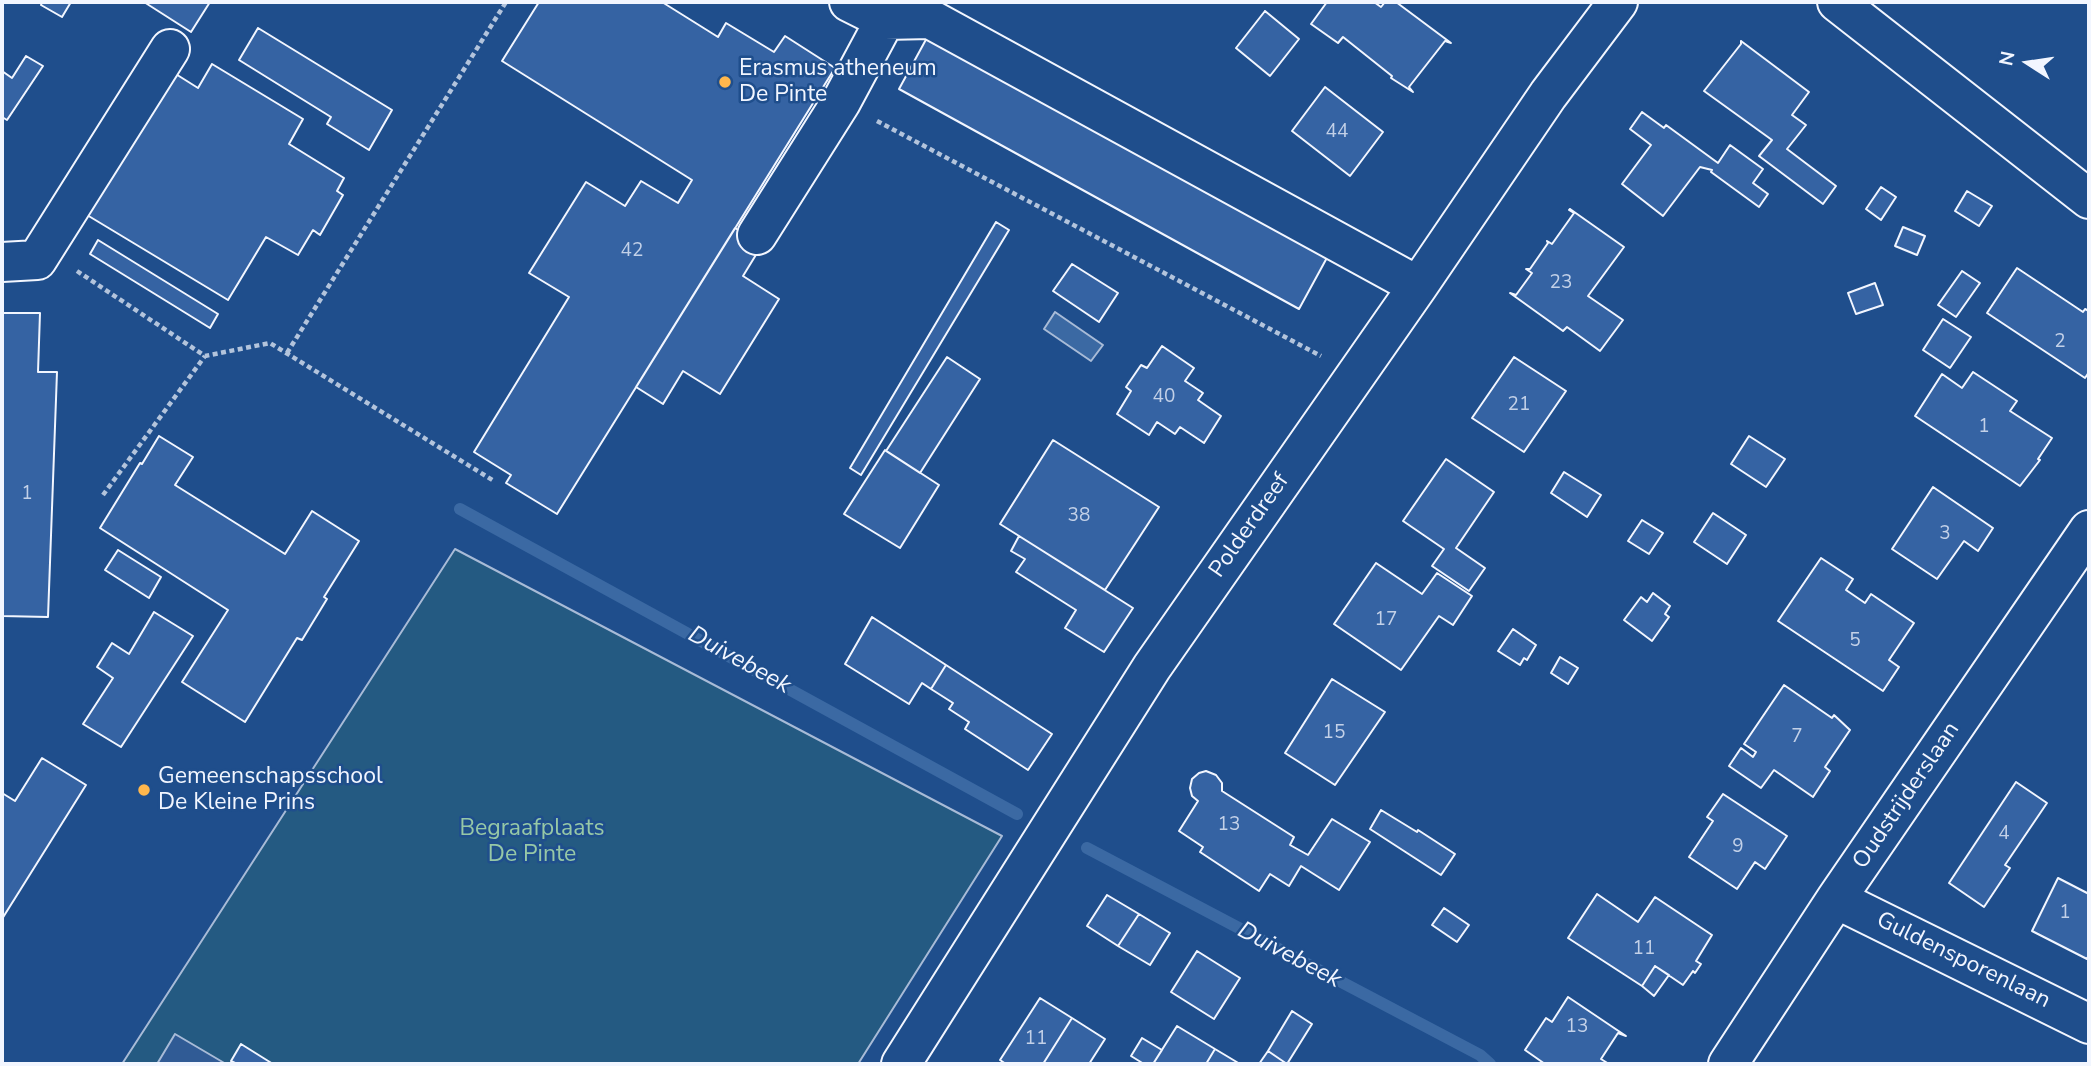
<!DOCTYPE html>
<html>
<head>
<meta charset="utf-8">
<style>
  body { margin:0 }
  #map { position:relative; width:2091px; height:1066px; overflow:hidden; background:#1f4e8c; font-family:"Nunito Sans",sans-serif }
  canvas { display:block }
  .frame { position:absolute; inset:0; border:4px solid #f2f6ff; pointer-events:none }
  .north { position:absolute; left:1993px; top:28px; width:70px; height:70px; -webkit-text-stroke:5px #1f4e8c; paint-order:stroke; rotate:282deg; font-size:19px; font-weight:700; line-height:28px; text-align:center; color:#f2f6ff }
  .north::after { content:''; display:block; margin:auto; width:24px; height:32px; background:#f2f6ff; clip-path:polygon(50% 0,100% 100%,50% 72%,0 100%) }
</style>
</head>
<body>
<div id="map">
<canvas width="2091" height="1066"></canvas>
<div class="frame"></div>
<div class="north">N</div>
</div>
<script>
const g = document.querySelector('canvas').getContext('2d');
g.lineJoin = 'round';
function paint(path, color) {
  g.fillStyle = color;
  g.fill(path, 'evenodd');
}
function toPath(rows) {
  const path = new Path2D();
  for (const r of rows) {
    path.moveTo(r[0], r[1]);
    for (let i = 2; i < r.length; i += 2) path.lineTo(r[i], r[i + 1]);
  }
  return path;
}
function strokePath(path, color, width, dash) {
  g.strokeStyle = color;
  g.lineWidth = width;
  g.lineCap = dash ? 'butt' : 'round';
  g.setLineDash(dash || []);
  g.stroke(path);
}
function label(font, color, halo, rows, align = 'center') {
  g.font = font + ' "Nunito Sans",sans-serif';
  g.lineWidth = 5;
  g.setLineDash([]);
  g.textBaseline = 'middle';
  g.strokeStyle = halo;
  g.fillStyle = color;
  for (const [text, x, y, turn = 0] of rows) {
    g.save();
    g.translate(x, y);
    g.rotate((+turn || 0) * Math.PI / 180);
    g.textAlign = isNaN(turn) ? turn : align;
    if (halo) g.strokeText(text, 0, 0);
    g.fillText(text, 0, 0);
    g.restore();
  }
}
const green = toPath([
  [455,549,1002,836,858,1064,122,1064,455,549]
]);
const parking = toPath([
  [175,1034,226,1064,157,1064,175,1034]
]);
const water = toPath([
  [1055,312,1103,345,1091,361,1044,329,1055,312]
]);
const stream = toPath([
  [460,509,1017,814],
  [1087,848,1480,1055,1490,1064]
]);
const building = toPath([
  [42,2,71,2,62,17,41,5,42,2],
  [144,2,210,2,191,32,144,2],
  [539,2,662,2,718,37,726,23,774,52,785,36,835,68,557,514,506,483,511,475,474,452,569,297,529,273,586,182,625,206,641,181,678,203,692,180,502,61,539,2],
  [1327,2,1374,2,1381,7,1385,2,1396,2,1451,43,1445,41,1409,87,1413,92,1391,78,1392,76,1343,37,1338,43,1311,24,1327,2],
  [1265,11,1299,39,1270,76,1236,48,1265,11],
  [258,28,392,110,369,150,327,124,331,117,239,60,258,28],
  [929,34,1329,254,1299,309,899,89,929,34],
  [1741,41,1809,92,1792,115,1806,125,1787,149,1836,186,1823,204,1759,156,1772,140,1704,91,1741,44,1741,41],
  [26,56,43,66,7,120,2,117,2,71,12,78,26,56],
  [212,64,303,119,289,144,344,178,337,191,343,195,320,235,313,230,298,255,266,237,228,300,87,215,171,71,198,88,212,64],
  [1325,87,1383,132,1350,176,1292,131,1325,87],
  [1642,112,1664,128,1666,125,1718,163,1730,145,1763,169,1753,183,1768,194,1759,207,1711,172,1712,170,1700,167,1663,216,1622,184,1651,145,1630,129,1642,112],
  [1881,187,1896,197,1881,220,1866,209,1881,187],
  [1967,191,1992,206,1979,226,1955,211,1967,191],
  [1570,209,1624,247,1588,296,1623,320,1600,351,1567,327,1563,331,1510,293,1516,295,1532,273,1526,269,1530,269,1548,243,1547,241,1552,244,1574,213,1569,210,1570,209],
  [996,222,1009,230,861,475,850,468,996,222],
  [1903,227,1925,236,1917,255,1895,246,1903,227],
  [735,228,762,245,743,276,779,299,720,394,683,371,663,404,636,387,735,228],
  [98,240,218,314,210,328,90,254,98,240],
  [1072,264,1118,293,1099,322,1053,291,1072,264],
  [2017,268,2083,312,2085,309,2089,311,2089,372,2085,378,1987,313,2017,268],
  [1962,271,1980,283,1956,317,1938,305,1962,271],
  [1875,283,1883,305,1856,314,1848,293,1875,283],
  [2,313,40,313,38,372,57,372,48,617,2,616,2,313],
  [1943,319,1971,337,1950,368,1923,350,1943,319],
  [1162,346,1194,368,1185,381,1203,393,1198,400,1221,416,1204,443,1180,427,1175,434,1157,422,1149,435,1117,414,1131,391,1126,387,1141,365,1147,368,1162,346],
  [947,357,980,379,920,473,886,451,947,357],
  [1514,357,1566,391,1524,452,1472,418,1514,357],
  [1973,372,2017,401,2010,411,2052,438,2038,459,2040,460,2020,486,1915,416,1942,374,1962,388,1973,372],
  [159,436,193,457,175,485,285,554,312,511,359,541,324,597,327,599,302,640,297,638,245,722,182,682,228,610,100,528,140,463,142,464,159,436],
  [1749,436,1785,459,1766,487,1731,464,1749,436],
  [1053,440,1159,507,1105,590,1000,524,1053,440],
  [885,450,939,485,900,548,844,514,885,450],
  [1446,459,1494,492,1456,548,1485,568,1469,591,1432,566,1444,549,1403,521,1446,459],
  [1564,472,1601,495,1587,517,1551,493,1564,472],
  [1933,487,1993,528,1978,551,1964,541,1937,579,1892,549,1933,487],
  [1713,513,1746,535,1727,564,1694,542,1713,513],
  [1642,520,1663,533,1649,554,1628,541,1642,520],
  [1019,536,1133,608,1104,652,1065,628,1076,610,1016,572,1025,559,1011,551,1019,536],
  [118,550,161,577,149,598,105,570,118,550],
  [1821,558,1853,579,1846,590,1865,603,1871,594,1914,623,1889,660,1899,667,1883,691,1778,621,1821,558],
  [1376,563,1422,594,1437,573,1472,596,1453,625,1439,616,1401,670,1334,624,1376,563],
  [1653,593,1670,606,1665,614,1669,617,1652,641,1624,620,1641,597,1647,602,1653,593],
  [154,612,193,636,121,747,83,724,113,678,97,667,112,643,129,654,154,612],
  [872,617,946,665,931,689,922,683,909,704,845,664,872,617],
  [1513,629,1536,645,1527,660,1524,658,1520,665,1498,651,1513,629],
  [1560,657,1578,668,1568,684,1551,673,1560,657],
  [946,665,1052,734,1028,770,965,729,969,722,949,709,953,703,931,689,946,665],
  [1332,679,1385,712,1335,785,1285,753,1332,679],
  [1784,685,1832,718,1834,715,1850,730,1825,767,1830,771,1813,797,1774,770,1761,788,1729,766,1741,748,1753,757,1756,752,1744,744,1784,685],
  [42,758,86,785,2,919,2,793,15,801,42,758],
  [1206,771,1216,775,1222,783,1222,791,1294,837,1290,845,1308,855,1332,819,1370,842,1339,890,1301,866,1289,886,1270,874,1259,891,1200,852,1203,847,1179,831,1198,801,1192,796,1190,788,1192,779,1199,773,1206,771],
  [2016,782,2047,803,2005,865,2010,868,1984,907,1949,883,2016,782],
  [1723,794,1787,836,1765,869,1755,862,1737,889,1689,857,1713,821,1707,817,1723,794],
  [1381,810,1417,832,1418,830,1455,854,1441,875,1370,829,1381,810],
  [2058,878,2089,894,2089,955,2087,959,2032,931,2058,878],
  [1597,894,1638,922,1655,897,1712,935,1696,961,1701,964,1695,973,1693,971,1683,985,1655,966,1642,986,1568,938,1597,894],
  [1107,895,1139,914,1118,946,1087,926,1107,895],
  [1444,908,1469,925,1457,942,1432,925,1444,908],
  [1139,914,1170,933,1150,965,1118,946,1139,914],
  [1197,951,1240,978,1214,1019,1171,992,1197,951],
  [1655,966,1669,975,1654,996,1642,986,1655,966],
  [1568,997,1626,1036,1618,1033,1601,1059,1609,1064,1545,1064,1525,1050,1546,1018,1552,1022,1568,997],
  [1040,998,1072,1018,1043,1064,1006,1064,1000,1060,1040,998],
  [1292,1011,1312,1024,1287,1064,1268,1051,1292,1011],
  [1072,1018,1105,1039,1089,1064,1043,1064,1072,1018],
  [1177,1026,1215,1049,1206,1064,1153,1064,1177,1026],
  [1142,1038,1162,1050,1153,1064,1144,1064,1131,1056,1142,1038],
  [241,1044,273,1064,237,1064,231,1061,241,1044],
  [1215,1049,1240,1064,1206,1064,1215,1049],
  [1268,1051,1287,1064,1259,1064,1268,1051]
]);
const path = toPath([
  [877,121,1321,356],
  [77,271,205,356,270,343,494,481],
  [287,353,506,2],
  [103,495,205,356]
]);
const minor = toPath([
  [849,2,885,20,930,19,1418,286],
  [1837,2,2089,199],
  [757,235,841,102,885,20],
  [2,262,37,260,170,49],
  [1836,899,2089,1024],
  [901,1064,1152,667,1418,286,1548,95,1618,2],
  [1728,1064,1836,899,2089,530]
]);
const markers = [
  [725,82,7,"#ffb74d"],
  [144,790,7,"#ffb74d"]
];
const numberNames = [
  ["44",1337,132],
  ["42",632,251],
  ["23",1561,283],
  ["2",2060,342],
  ["40",1164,397],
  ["21",1519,405],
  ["1",1984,427],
  ["1",27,494],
  ["38",1079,516],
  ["3",1945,534],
  ["17",1386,620],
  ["5",1855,641],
  ["15",1334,733],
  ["7",1797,737],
  ["13",1229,825],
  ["4",2004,834],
  ["9",1738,847],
  ["1",2065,913],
  ["11",1644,949],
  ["13",1577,1027],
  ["11",1036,1039]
];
const poiNames = [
  ["Erasmus atheneum",739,69],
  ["De Pinte",739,95],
  ["Gemeenschapsschool",158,777],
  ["De Kleine Prins",158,803]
];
const streetNames = [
  ["Polderdreef",1250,526,-55],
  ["Oudstrijderslaan",1907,796,-56],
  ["Guldensporenlaan",1963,961,26]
];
const parkNames = [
  ["Begraafplaats",532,829],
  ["De Pinte",532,855]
];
const waterNames = [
  ["Duivebeek",739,661,29],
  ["Duivebeek",1289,956,28]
];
paint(green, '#245a82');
strokePath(green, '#a8bbd7', 2);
paint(parking, '#305b95');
strokePath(parking, '#a8bbd7', 2);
paint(water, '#3b69a3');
strokePath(water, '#a8bbd7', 2);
strokePath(stream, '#3b69a3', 12);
paint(building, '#3563a3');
strokePath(building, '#f2f6ff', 2);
strokePath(minor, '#f2f6ff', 42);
strokePath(path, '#b3c4dc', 4.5, [5, 3.5]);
strokePath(minor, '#1f4e8c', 38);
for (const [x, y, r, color] of markers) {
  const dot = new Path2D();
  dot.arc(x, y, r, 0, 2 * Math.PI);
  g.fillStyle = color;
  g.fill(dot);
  strokePath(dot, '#1f4e8c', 2.5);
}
label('19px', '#c3d1e8', null, numberNames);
label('23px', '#f2f6ff', '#1f4e8c', poiNames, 'left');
label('23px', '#f2f6ff', '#1f4e8c', streetNames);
label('23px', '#97c8a6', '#1f4e8c', parkNames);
label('italic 24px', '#f2f6ff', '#1f4e8c', waterNames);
</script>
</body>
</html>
